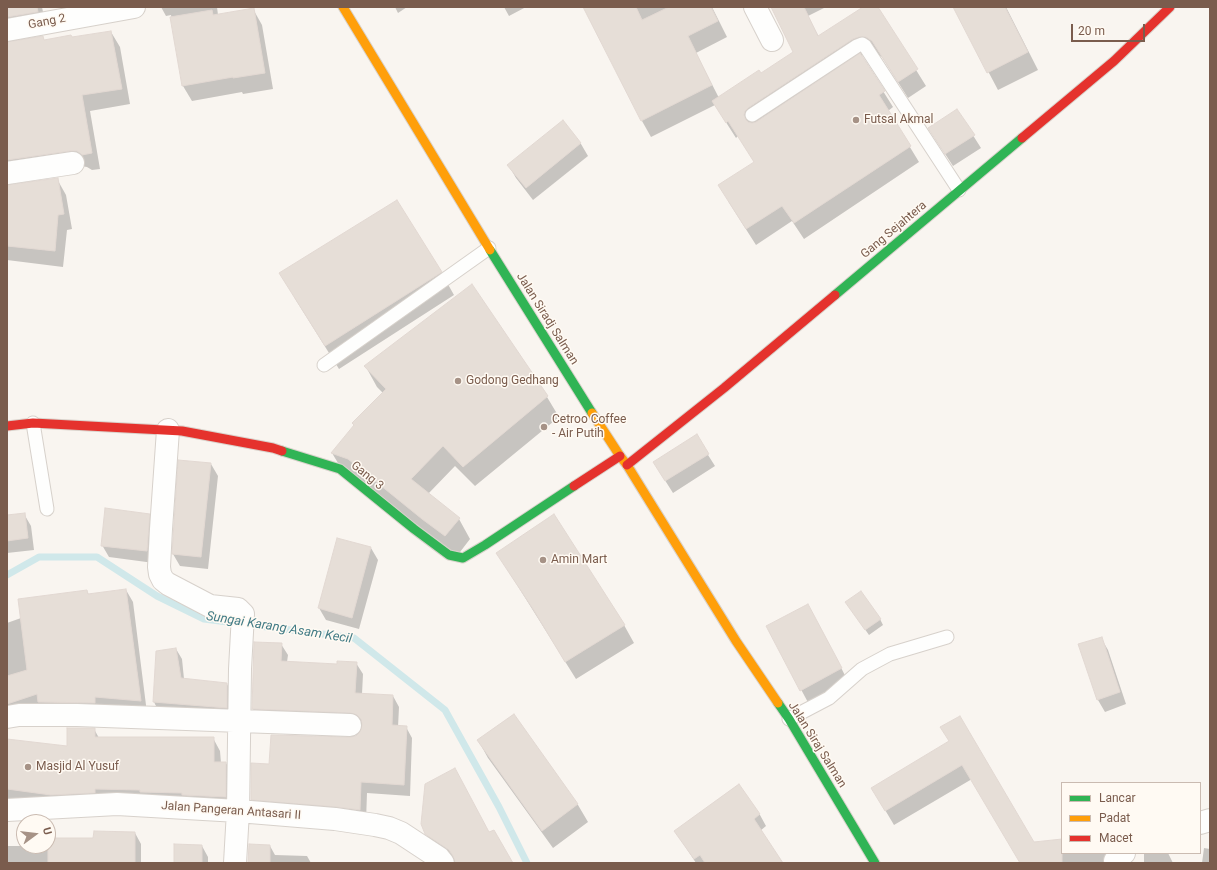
<!DOCTYPE html>
<html>
<head>
<meta charset="utf-8">
<style>
  body { margin:0 }
  #map { position:relative; width:1217px; height:870px; overflow:hidden; background:#f9f5f0; font-family:Roboto,sans-serif }
  canvas { display:block }
  .frame { position:absolute; inset:0; border:8px solid #7a5c4d; pointer-events:none }
  .legend { position:absolute; left:1061px; top:782px; width:140px; height:72px; box-sizing:border-box; background:#fffaf3; border:1px solid #cabbb1; margin:0; padding:5px 7px; list-style:none; font-size:12px; color:#7a5c4d }
  .legend li { display:flex; align-items:center; gap:8px; height:20px }
  .legend b { width:20px; border:1px solid #cabbb1 }
  .north { position:absolute; left:16px; top:814px; width:40px; height:40px; box-sizing:border-box; background:#fffaf3; border:1px solid #cabbb1; border-radius:50%; rotate:75deg; font-size:11px; font-weight:700; line-height:16px; text-align:center; color:#7a5c4d }
  .north::after { content:''; display:block; margin:auto; width:14px; height:18px; background:#a69286; clip-path:polygon(50% 0,100% 100%,50% 72%,0 100%) }
  .scale { position:absolute; left:1071px; top:24px; width:74px; height:18px; box-sizing:border-box; border:2px solid #7a5c4d; border-top:0; padding-left:5px; font-size:12px; line-height:14px; white-space:nowrap; color:#7a5c4d; -webkit-text-stroke:3px #fffaf3; paint-order:stroke }
</style>
</head>
<body>
<div id="map">
<canvas width="1217" height="870"></canvas>
<div class="frame"></div>
<ul class="legend">
<li><b style="height:5px;background:#30b455"></b>Lancar</li>
<li><b style="height:5px;background:#ff9f0a"></b>Padat</li>
<li><b style="height:5px;background:#e5322d"></b>Macet</li>
</ul>
<div class="north">U</div>
<div class="scale">20 m</div>
</div>
<script>
const g = document.querySelector('canvas').getContext('2d');
g.lineJoin = 'round';
function paint(path, color) {
  g.fillStyle = color;
  g.fill(path, 'evenodd');
}
function toPath(rows) {
  const path = new Path2D();
  for (const r of rows) {
    path.moveTo(r[0], r[1]);
    for (let i = 2; i < r.length; i += 2) path.lineTo(r[i], r[i + 1]);
  }
  return path;
}
function strokePath(path, color, width, dash) {
  g.strokeStyle = color;
  g.lineWidth = width;
  g.lineCap = dash ? 'butt' : 'round';
  g.setLineDash(dash || []);
  g.stroke(path);
}
function label(font, color, halo, rows, align = 'center') {
  g.font = font + ' Roboto,sans-serif';
  g.lineWidth = 3;
  g.setLineDash([]);
  g.textBaseline = 'middle';
  g.strokeStyle = halo;
  g.fillStyle = color;
  for (const [text, x, y, turn = 0] of rows) {
    g.save();
    g.translate(x, y);
    g.rotate((+turn || 0) * Math.PI / 180);
    g.textAlign = isNaN(turn) ? turn : align;
    if (halo) g.strokeText(text, 0, 0);
    g.fillText(text, 0, 0);
    g.restore();
  }
}
const shadow = toPath([
  [7,7,42,7,46,27,7,37],
  [161,7,217,7,218,15,253,9,262,25,273,89,243,94,242,92,192,101,183,86,171,15,166,16],
  [395,7,407,7,398,13],
  [504,7,526,7,509,16],
  [584,7,712,7,727,37,696,53,719,98,761,74,795,53,772,7,826,7,808,16,819,37,865,7,877,7,926,86,908,98,882,57,876,53,869,52,861,56,893,107,888,111,919,162,804,239,792,221,756,245,728,201,755,163,738,136,736,138,715,105,651,137,642,121],
  [954,7,1006,7,1038,70,998,90],
  [111,32,120,47,130,104,90,111,100,169,92,170,87,167,81,166,7,180,7,43,72,38],
  [957,110,981,148,953,166,936,140],
  [563,122,581,144,588,156,533,200,516,178,509,166],
  [57,179,66,195,72,229,67,230,63,267,7,260,7,186],
  [441,272,454,295,339,369,294,297],
  [366,367,547,397,559,417,475,486,455,466,428,494,459,519,470,539,457,556,344,473,332,453,383,393,377,387],
  [696,436,715,466,673,493,661,474],
  [211,464,218,476,208,569,180,566,173,554],
  [24,514,31,526,34,550,7,553,7,516],
  [149,514,156,527,154,563,109,557,102,545],
  [371,548,378,560,359,629,326,620,319,608],
  [497,553,624,625,634,643,576,679],
  [126,590,133,602,147,713,7,718,7,623,21,618,87,591,89,595],
  [850,608,880,619,883,625,869,635],
  [818,623,851,687,811,708,767,626],
  [1101,638,1108,650,1126,704,1105,712,1098,700],
  [281,644,288,655,287,662,338,665,356,663,363,674,362,694,393,696,399,707,398,727,406,727,412,738,410,796,367,793,366,821,258,810,252,799,270,765,357,737,361,732,363,725,358,723,259,720,253,709],
  [176,649,182,659,184,679,227,684,232,694,232,718,159,712,154,702],
  [513,715,578,805,588,822,553,848,488,758,478,740],
  [94,729,99,738,213,738,220,751,221,763,226,763,233,776,232,808,7,800,7,740,68,747],
  [950,742,1033,843,1062,840,1062,853,1131,853,1117,863,1021,863,972,779,894,825,872,788],
  [738,785,760,815,766,826,760,831,783,863,696,863,675,831],
  [135,833,141,844,141,863,7,863,7,846,48,846,48,839,94,839],
  [426,834,512,863,455,863,436,850],
  [202,846,208,857,208,863,175,863],
  [270,846,275,855,307,856,311,863,249,863],
  [1204,848,1210,849,1210,863,1202,863],
  [1144,853,1168,853,1173,863,1144,863]
]);
const stream = toPath([
  [7,575,39,557,97,557,157,596,204,619,354,638,445,710,499,807,527,863]
]);
const building = toPath([
  [7,7,37,7,38,12,7,17,7,7],
  [583,7,636,7,642,20,669,7,711,7,718,21,688,36,712,85,641,121,583,7],
  [771,7,804,7,818,36,863,7,878,7,918,69,898,82,872,41,866,37,859,37,853,39,748,108,745,111,744,115,746,120,748,122,752,123,756,122,860,53,885,91,879,95,911,146,794,223,782,206,746,229,718,185,754,162,728,121,726,123,712,101,759,70,761,73,793,52,771,7],
  [953,7,1005,7,1028,52,987,73,953,7],
  [254,8,265,73,233,78,233,77,182,86,170,17,212,10,213,15,254,8],
  [111,31,122,89,82,95,92,153,82,155,77,151,71,151,7,160,7,42,43,36,44,40,71,35,72,37,111,31],
  [957,109,975,135,945,154,928,128,957,109],
  [563,120,581,143,526,188,507,165,563,120],
  [58,178,64,214,58,215,55,251,7,246,7,185,58,178],
  [397,200,442,272,325,346,279,273,397,200],
  [472,284,548,396,463,467,443,446,411,479,460,518,445,536,422,519,348,459,331,453,354,425,352,423,386,389,364,366,472,284],
  [697,434,709,454,665,481,653,462,697,434],
  [178,460,211,463,201,557,172,554,178,460],
  [105,508,150,514,147,551,101,546,105,508],
  [25,513,28,538,7,541,7,515,25,513],
  [554,514,625,625,565,662,533,609,496,553,554,514],
  [337,538,371,547,352,618,318,608,337,538],
  [126,589,141,701,95,697,95,703,38,702,37,694,7,704,7,676,27,670,18,599,87,590,88,594,126,589],
  [861,591,881,619,865,630,845,602,861,591],
  [808,604,842,668,800,691,766,626,808,604],
  [1102,637,1120,692,1097,700,1078,644,1102,637],
  [254,642,282,643,281,661,337,664,337,661,357,662,355,693,393,695,392,725,407,726,404,785,361,782,360,810,336,807,251,800,251,763,269,764,271,735,350,737,356,736,360,732,362,725,361,719,357,715,350,713,252,709,254,642],
  [176,648,181,678,227,683,227,708,153,702,156,651,176,648],
  [514,714,578,804,542,831,477,740,514,714],
  [960,716,1034,842,1062,839,1062,863,1020,863,962,765,885,811,871,788,949,741,940,727,960,716],
  [67,728,95,728,95,737,214,737,214,762,226,762,226,797,182,795,182,793,140,792,140,790,95,789,95,793,51,795,7,789,7,739,67,746,67,728],
  [455,768,489,832,494,830,513,863,455,863,453,856,449,850,425,834,421,824,425,784,455,768],
  [739,784,760,814,754,819,783,863,705,863,700,855,694,859,674,831,739,784],
  [94,831,135,832,135,863,48,863,48,838,93,838,94,831],
  [174,844,202,845,202,863,174,863,174,844],
  [249,844,270,845,270,863,248,863,249,844]
]);
const lane = toPath([
  [752,115,857,46,862,44,865,46,959,190],
  [324,365,489,248],
  [33,423,47,509],
  [789,719,829,698,862,669,890,654,947,637]
]);
const street = toPath([
  [755,7,772,40],
  [7,30,134,7],
  [7,173,73,163],
  [168,430,161,529,159,567,160,574,163,580,168,584,210,606,238,609,243,614,240,669,238,811,235,863],
  [7,717,19,715,77,715,350,725],
  [7,810,117,804,238,811,335,819,375,825,389,828,401,833,439,858,443,863],
  [1200,823,1210,820],
  [1115,861,1124,853]
]);
const fast = toPath([
  [490,250,592,413],
  [835,295,1022,138],
  [282,451,340,469,414,529,449,555,463,558,485,545,574,486],
  [778,703,789,719,875,863]
]);
const slow = toPath([
  [343,7,490,250],
  [592,413,620,456,627,465,736,641,778,703]
]);
const jam = toPath([
  [1022,138,1114,61,1170,7],
  [7,426,33,423,182,431,273,448,282,451],
  [627,465,724,388,835,295],
  [574,486,620,456]
]);
const markers = [
  [856,120,4,"#a69286"],
  [458,381,4,"#a69286"],
  [544,427,4,"#a69286"],
  [543,560,4,"#a69286"],
  [28,767,4,"#a69286"]
];
const streetNames = [
  ["Gang 2",47,22,-11],
  ["Gang Sejahtera",894,230,-40],
  ["Jalan Siradj Salman",547,319,58],
  ["Gang 3",367,476,39],
  ["Jalan Siraj Salman",817,745,58],
  ["Jalan Pangeran Antasari II",231,811,4]
];
const poiNames = [
  ["Futsal Akmal",864,120],
  ["Godong Gedhang",466,381],
  ["Cetroo Coffee",552,420],
  ["- Air Putih",552,434],
  ["Amin Mart",551,560],
  ["Masjid Al Yusuf",36,767]
];
const waterNames = [
  ["Sungai Karang Asam Kecil",279,628,9]
];
paint(shadow, '#0003');
strokePath(stream, '#d0e8ea', 7);
paint(building, '#e6ded7');
strokePath(building, '#e2d8d2', 1);
strokePath(lane, '#d7d1cb', 15);
strokePath(street, '#d7d1cb', 24);
strokePath(fast, '#d9d2cb', 11);
strokePath(slow, '#d9d2cb', 11);
strokePath(jam, '#d9d2cb', 11);
strokePath(lane, '#fefefd', 13);
strokePath(street, '#fefefd', 22);
strokePath(fast, '#30b455', 9);
strokePath(slow, '#ff9f0a', 9);
strokePath(jam, '#e5322d', 9);
for (const [x, y, r, color] of markers) {
  const dot = new Path2D();
  dot.arc(x, y, r, 0, 2 * Math.PI);
  g.fillStyle = color;
  g.fill(dot);
  strokePath(dot, '#fffaf3', 1.5);
}
label('12px', '#7a5c4d', '#fffaf3', streetNames);
label('12px', '#7a5c4d', '#fffaf3', poiNames, 'left');
label('italic 13px', '#437c86', '#fffaf3', waterNames);
</script>
</body>
</html>
